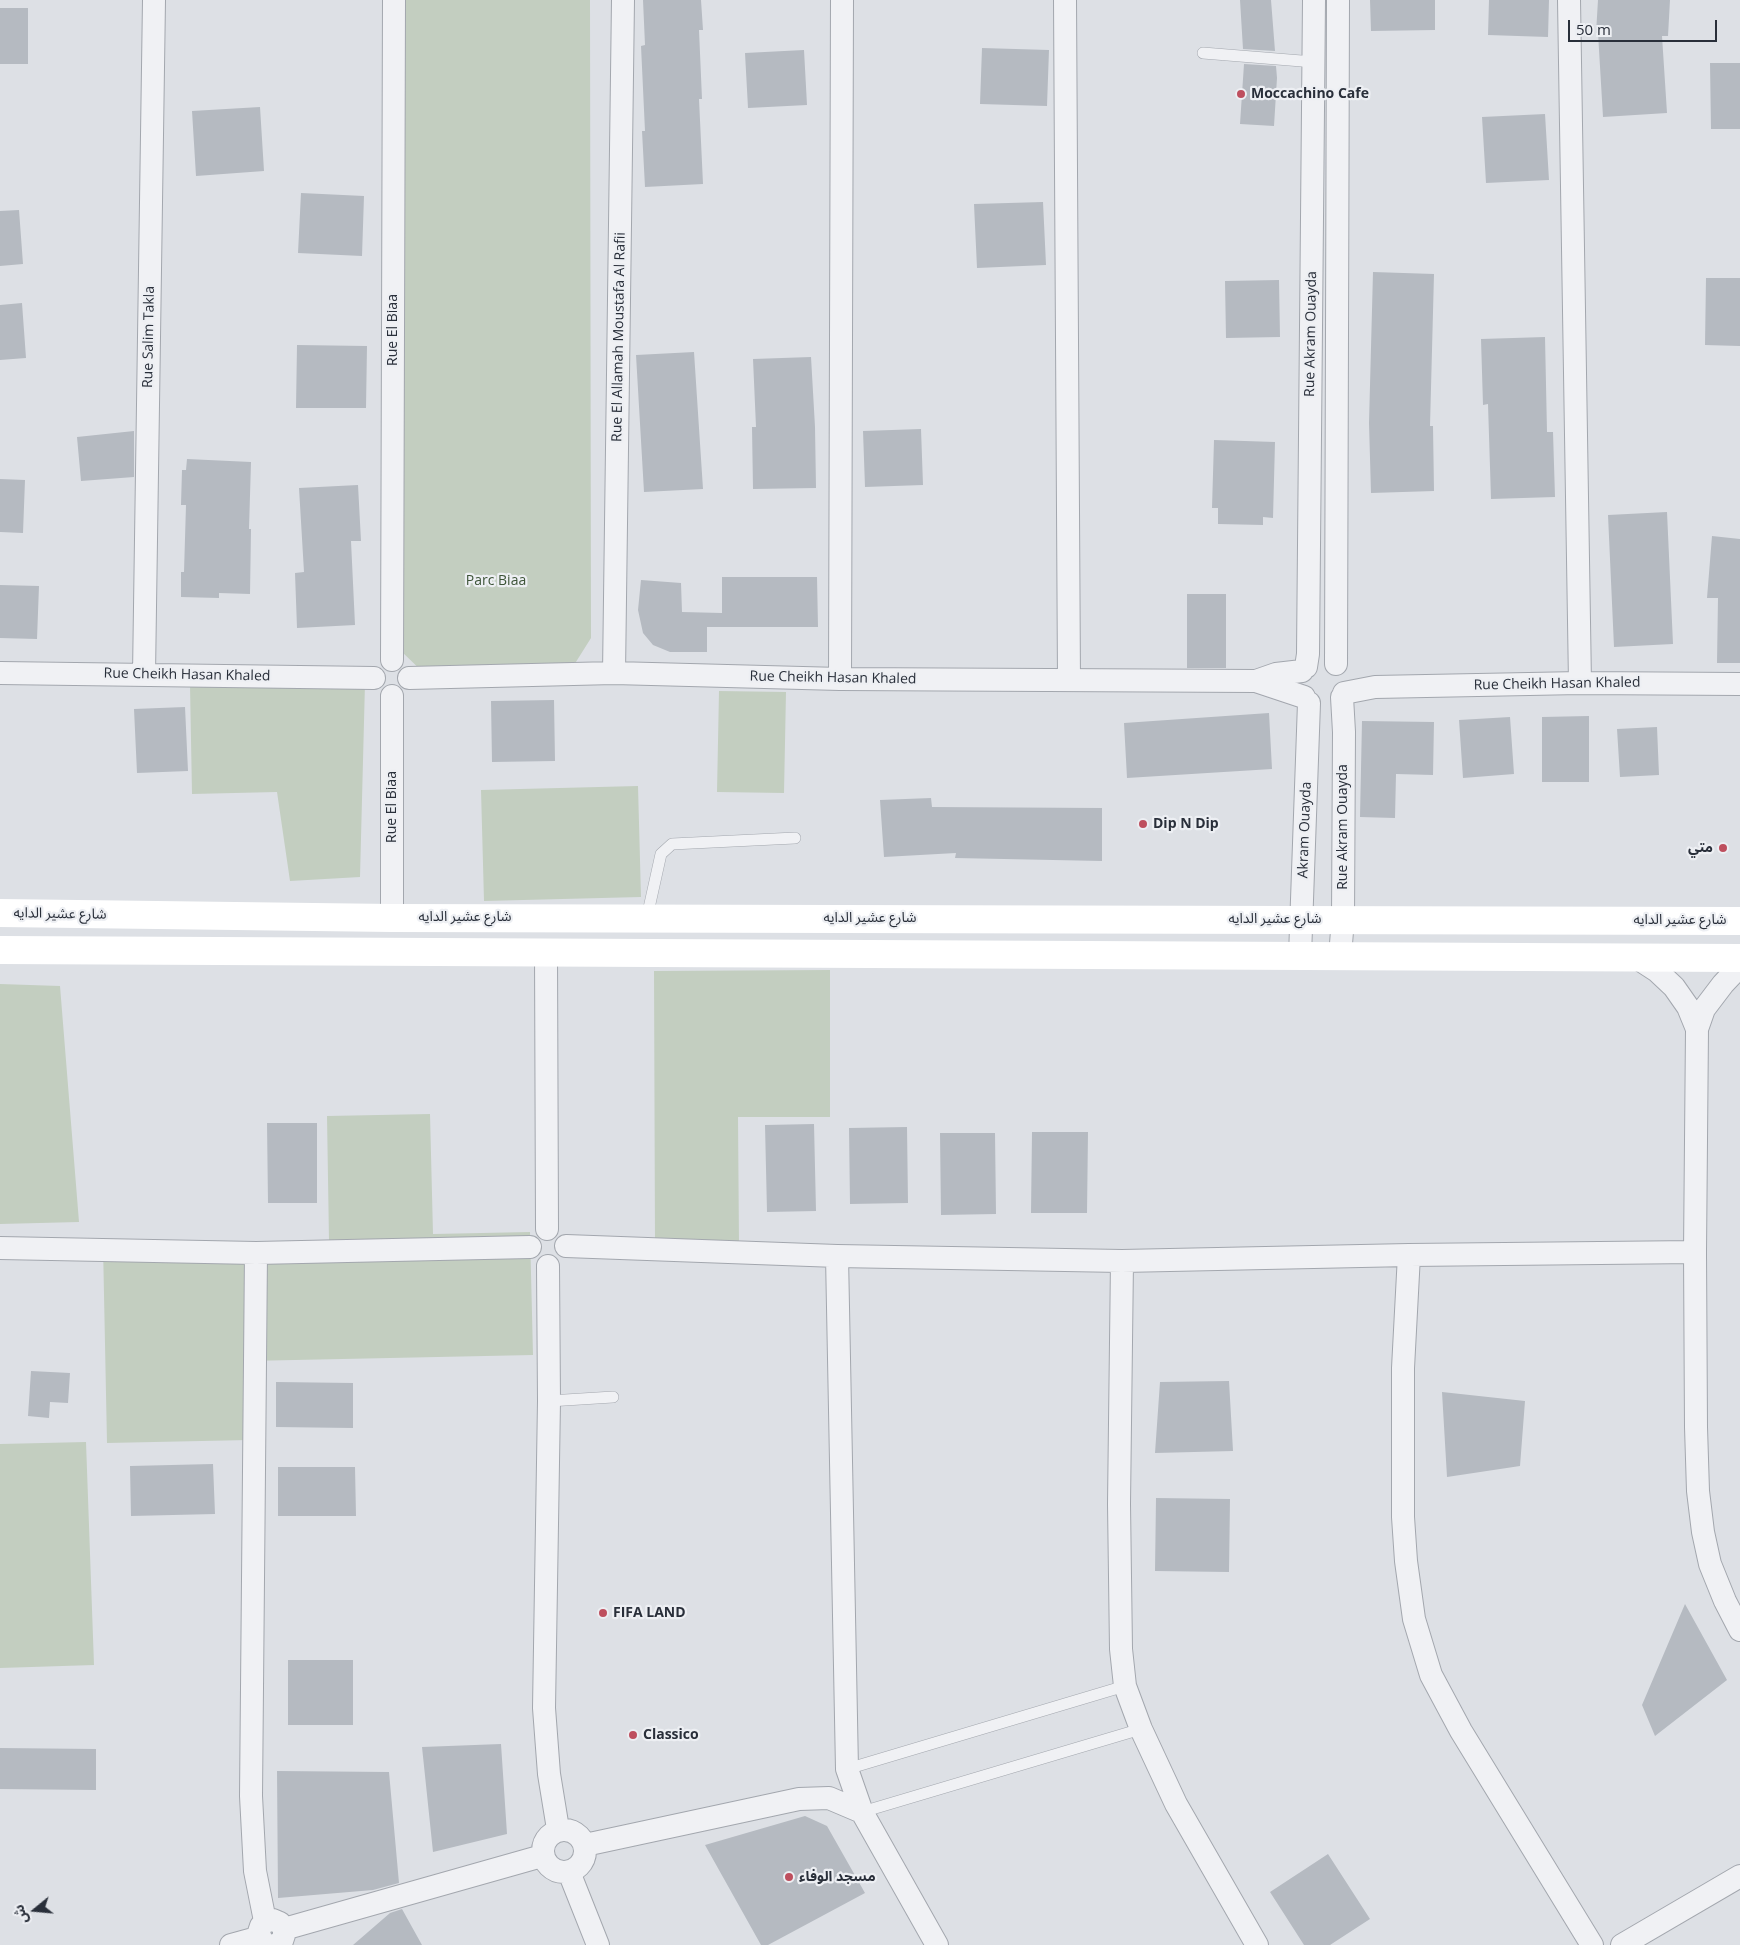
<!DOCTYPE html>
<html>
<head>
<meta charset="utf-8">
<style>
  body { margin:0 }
  #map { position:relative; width:1740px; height:1945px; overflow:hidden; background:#dde0e5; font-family:"Open Sans","Noto Sans Arabic",sans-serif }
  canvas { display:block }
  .north { position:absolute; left:10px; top:1885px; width:50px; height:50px; -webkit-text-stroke:4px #edeff3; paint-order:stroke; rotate:253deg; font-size:14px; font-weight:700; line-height:20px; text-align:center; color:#292f3a }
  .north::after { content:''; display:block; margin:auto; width:18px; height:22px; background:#292f3a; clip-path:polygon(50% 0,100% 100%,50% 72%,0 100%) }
  .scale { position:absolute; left:1568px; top:20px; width:149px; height:22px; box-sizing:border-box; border:2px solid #292f3a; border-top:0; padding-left:6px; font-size:15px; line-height:18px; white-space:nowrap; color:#292f3a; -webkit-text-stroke:4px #edeff3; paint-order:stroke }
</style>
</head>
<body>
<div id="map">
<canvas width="1740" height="1945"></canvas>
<div class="north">ش</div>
<div class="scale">50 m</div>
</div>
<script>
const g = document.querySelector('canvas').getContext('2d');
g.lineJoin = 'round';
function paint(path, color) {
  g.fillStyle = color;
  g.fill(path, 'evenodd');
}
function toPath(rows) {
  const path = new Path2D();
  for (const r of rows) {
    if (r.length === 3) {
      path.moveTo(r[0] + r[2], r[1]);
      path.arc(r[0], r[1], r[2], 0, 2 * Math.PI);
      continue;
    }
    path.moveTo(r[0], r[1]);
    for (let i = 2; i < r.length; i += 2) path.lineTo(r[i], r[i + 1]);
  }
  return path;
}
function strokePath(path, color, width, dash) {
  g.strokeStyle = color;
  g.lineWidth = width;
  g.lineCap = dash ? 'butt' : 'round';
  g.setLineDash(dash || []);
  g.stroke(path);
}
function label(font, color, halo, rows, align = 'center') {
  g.font = font + ' "Open Sans","Noto Sans Arabic",sans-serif';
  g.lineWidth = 4.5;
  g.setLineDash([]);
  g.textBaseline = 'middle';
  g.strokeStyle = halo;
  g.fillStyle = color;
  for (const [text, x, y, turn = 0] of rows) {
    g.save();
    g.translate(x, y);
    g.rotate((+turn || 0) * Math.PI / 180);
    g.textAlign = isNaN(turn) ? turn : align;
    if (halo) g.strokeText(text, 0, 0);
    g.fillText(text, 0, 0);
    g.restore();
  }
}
const green = toPath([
  [404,0,590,0,591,638,569,673,430,679,400,650],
  [365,683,360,877,290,881,277,792,192,794,190,685],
  [719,691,786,692,784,793,717,792],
  [638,786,641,897,484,901,481,790],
  [830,970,830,1117,738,1117,739,1245,655,1245,654,971],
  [0,984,60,986,79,1222,0,1224],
  [430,1114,433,1234,530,1232,533,1355,247,1361,249,1440,107,1443,103,1245,329,1241,327,1116],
  [86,1442,94,1665,0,1668,0,1444]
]);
const building = toPath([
  [643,0,701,0,703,30,699,30,702,99,699,99,703,184,645,187,642,131,645,131,641,46,645,45],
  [1240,0,1271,0,1275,51,1243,49],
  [1370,0,1435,0,1435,30,1371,31],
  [1489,0,1549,0,1548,37,1488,35],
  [1598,0,1670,0,1668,36,1662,36,1667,113,1603,117,1598,33,1596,33],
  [0,8,28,8,28,64,0,64],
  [982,48,1049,50,1047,106,980,104],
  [804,50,807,105,748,108,745,53],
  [1710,63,1740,63,1740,129,1711,129],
  [1244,64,1276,66,1277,78,1274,126,1240,124],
  [260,107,264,171,196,176,192,111],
  [1545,114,1549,180,1486,183,1482,117],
  [301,193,364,196,362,256,298,253],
  [1043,202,1046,265,977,268,974,204],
  [19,210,23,264,0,266,0,211],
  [1373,272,1434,274,1430,426,1433,426,1434,491,1371,493,1369,423],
  [1706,278,1740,278,1740,346,1705,345],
  [1279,280,1280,337,1226,338,1225,281],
  [22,303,26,358,0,360,0,305],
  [1545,337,1547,432,1553,432,1555,497,1491,499,1488,404,1483,405,1481,339],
  [297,345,367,346,366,408,296,408],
  [694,352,703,489,644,492,636,355],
  [811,357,815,427,816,488,753,489,752,427,756,427,753,359],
  [921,429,923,485,865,487,863,431],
  [134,431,134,477,81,481,77,437],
  [1214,440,1275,442,1273,518,1263,517,1263,525,1218,524,1218,508,1212,508],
  [187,459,251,462,249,529,251,529,250,594,219,593,219,598,181,597,181,572,184,572,186,505,181,505,182,470,186,470],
  [0,479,25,480,23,533,0,532],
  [358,485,361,541,351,541,355,625,297,628,295,573,304,572,299,488],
  [1667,512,1673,644,1614,647,1608,515],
  [1712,536,1740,539,1740,663,1717,663,1718,598,1707,598],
  [722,577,817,577,818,627,707,627,707,652,670,652,653,645,643,633,638,610,641,580,681,583,682,612,722,613],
  [0,585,39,586,37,639,0,638],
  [1187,594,1226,594,1226,668,1187,668],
  [554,700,555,761,492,762,491,701],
  [185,707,188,771,137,773,134,709],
  [1269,713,1272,769,1127,778,1124,723],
  [1589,716,1589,782,1542,782,1542,717],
  [1510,717,1514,774,1463,778,1459,720],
  [1362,721,1434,722,1433,775,1396,774,1395,818,1360,817],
  [1657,727,1659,775,1620,777,1617,729],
  [931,798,932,807,1102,808,1102,861,955,858,956,853,884,857,880,800],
  [267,1123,317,1123,317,1203,268,1203],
  [814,1124,816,1211,767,1212,765,1125],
  [907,1127,908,1203,850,1204,849,1128],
  [1032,1132,1088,1132,1087,1213,1031,1213],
  [940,1133,995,1133,996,1214,941,1215],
  [31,1371,70,1373,68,1403,50,1402,49,1418,28,1416],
  [1229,1381,1233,1451,1155,1453,1160,1382],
  [276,1382,353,1383,353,1428,276,1427],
  [1442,1392,1525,1401,1520,1466,1447,1477],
  [213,1464,215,1514,131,1516,130,1466],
  [278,1467,355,1467,356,1516,278,1516],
  [1156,1498,1230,1499,1229,1572,1155,1571],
  [1685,1604,1727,1680,1655,1736,1642,1705],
  [288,1660,353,1660,353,1725,288,1725],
  [501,1744,507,1834,433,1852,422,1747],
  [0,1748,96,1749,96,1790,0,1789],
  [277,1771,389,1772,399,1883,373,1890,278,1898],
  [805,1816,827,1826,865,1893,768,1945,761,1945,705,1845],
  [1328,1854,1370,1919,1330,1945,1304,1945,1270,1892],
  [402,1909,422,1945,353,1945,390,1913]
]);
const lane = toPath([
  [1203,53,1314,62],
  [647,917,661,854,672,844,795,838],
  [549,1401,613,1397],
  [847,1769,1125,1686],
  [862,1812,1141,1729]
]);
const street = toPath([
  [1065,0,1069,680],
  [1569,0,1580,683],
  [392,660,394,0],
  [1336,664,1338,0],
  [1306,667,1308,654,1314,0],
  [0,673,374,678],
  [614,673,623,0],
  [144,674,154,0],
  [409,678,614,673,840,679,1256,681,1276,674,1302,671],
  [840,679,842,0],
  [1256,681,1304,697],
  [1344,693,1375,687,1580,683,1740,684],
  [392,696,392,918],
  [546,952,547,1229],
  [1300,956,1309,703],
  [1340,956,1343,919,1344,732,1342,697],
  [1637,958,1657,971,1674,987,1688,1007,1697,1029],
  [1740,966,1723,984,1704,1009,1697,1029,1695,1252,1696,1427,1698,1491,1703,1532,1710,1564,1725,1601,1740,1630],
  [566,1246,837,1256,1122,1261,1409,1255,1695,1252],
  [0,1248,256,1253,530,1247],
  [256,1253,251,1796,255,1871,265,1921],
  [1409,1255,1403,1368,1403,1517,1406,1561,1414,1619,1431,1675,1461,1731,1592,1945],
  [837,1256,847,1769,862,1812,937,1945],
  [1122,1261,1119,1504,1121,1649,1125,1686,1141,1729,1176,1804,1257,1945],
  [548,1266,549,1401,544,1708,549,1774,558,1829],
  [564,1851,21],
  [585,1845,799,1799,829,1798,862,1812],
  [569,1872,598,1945],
  [284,1929,542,1856],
  [231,1945,260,1937],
  [268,1945,264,1943,260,1937,259,1932,261,1926,265,1921,273,1920,280,1923,284,1929,284,1935,282,1941,276,1945],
  [1622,1945,1740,1876]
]);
const secondary = toPath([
  [0,913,392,918,1740,921],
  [0,950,1740,958]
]);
const markers = [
  [1241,94,5,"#be4f5e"],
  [1143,824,5,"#be4f5e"],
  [1723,848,5,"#be4f5e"],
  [603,1613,5,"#be4f5e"],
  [633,1735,5,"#be4f5e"],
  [789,1877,5,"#be4f5e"]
];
const poiNames = [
  ["Moccachino Cafe",1251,94],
  ["Dip N Dip",1153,824],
  ["متي",1713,848,"right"],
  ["FIFA LAND",613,1613],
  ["Classico",643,1735],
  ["مسجد الوفاء",799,1877]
];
const streetNames = [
  ["Rue El Biaa",393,330,-90],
  ["Rue Akram Ouayda",1311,334,-89],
  ["Rue Salim Takla",149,337,-89],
  ["Rue El Allamah Moustafa Al Rafii",619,337,-89],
  ["Rue Cheikh Hasan Khaled",187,675,1],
  ["Rue Cheikh Hasan Khaled",833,678,1],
  ["Rue Cheikh Hasan Khaled",1557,684,-1],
  ["Rue El Biaa",392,807,-90],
  ["Rue Akram Ouayda",1343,827,-90],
  ["Akram Ouayda",1305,830,-88],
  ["شارع عشير الدايه",60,914,1],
  ["شارع عشير الدايه",465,917],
  ["شارع عشير الدايه",870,918],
  ["شارع عشير الدايه",1275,919],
  ["شارع عشير الدايه",1680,920]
];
const parkNames = [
  ["Parc Biaa",496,581]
];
paint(green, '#c3cec0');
paint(building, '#b5bac1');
strokePath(lane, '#a3a7ae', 12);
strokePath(street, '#a3a7ae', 24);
strokePath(lane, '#f0f1f4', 11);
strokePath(street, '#f0f1f4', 22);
strokePath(secondary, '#fff', 28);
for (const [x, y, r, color] of markers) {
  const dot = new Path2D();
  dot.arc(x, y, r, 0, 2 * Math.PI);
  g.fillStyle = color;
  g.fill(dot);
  strokePath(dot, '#edeff3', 2);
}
label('bold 14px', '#292f3a', '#edeff3', poiNames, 'left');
label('14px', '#292f3a', '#edeff3', streetNames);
label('14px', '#3d5438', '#edeff3', parkNames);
</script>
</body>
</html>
